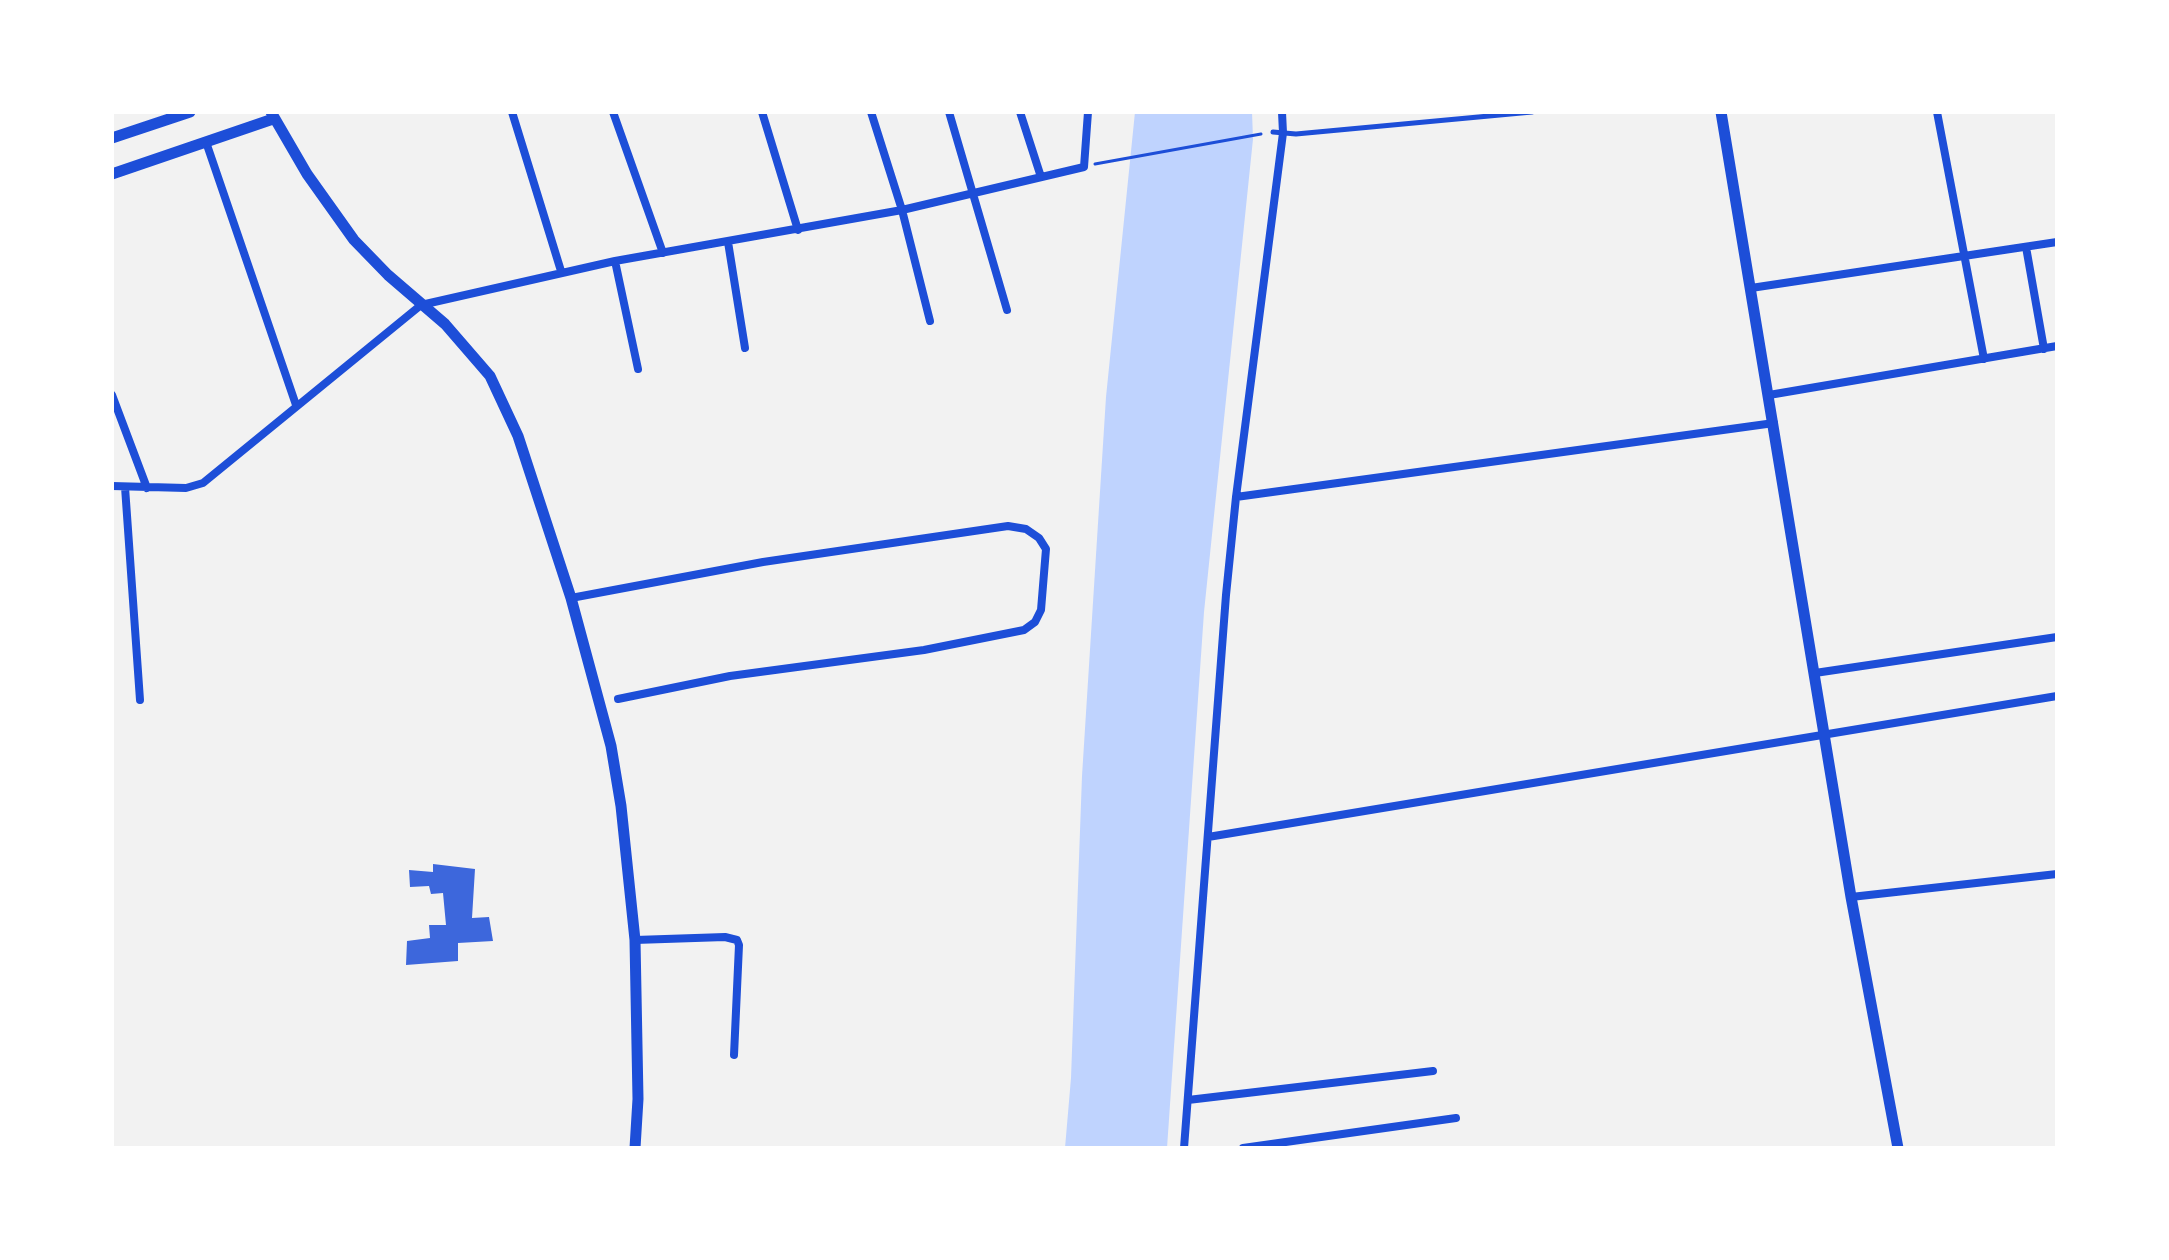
<!DOCTYPE html>
<html>
<head>
<meta charset="utf-8">
<style>
  body { margin:0 }
  #map { position:relative; width:2169px; height:1260px; overflow:hidden; background:#f2f2f2; font-family:Roboto,sans-serif }
  canvas { display:block }
  .frame { position:absolute; inset:0; border:114px solid #fff; pointer-events:none }
</style>
</head>
<body>
<div id="map">
<canvas width="2169" height="1260"></canvas>
<div class="frame"></div>
</div>
<script>
const g = document.querySelector('canvas').getContext('2d');
g.lineJoin = 'round';
function paint(path, color) {
  g.fillStyle = color;
  g.fill(path, 'evenodd');
}
function toPath(rows) {
  const path = new Path2D();
  for (const r of rows) {
    path.moveTo(r[0], r[1]);
    for (let i = 2; i < r.length; i += 2) path.lineTo(r[i], r[i + 1]);
  }
  return path;
}
function strokePath(path, color, width, dash) {
  g.strokeStyle = color;
  g.lineWidth = width;
  g.lineCap = dash ? 'butt' : 'round';
  g.setLineDash(dash || []);
  g.stroke(path);
}
const water = toPath([
  [1135,112,1252,112,1253,139,1204,612,1167,1148,1065,1148,1071,1078,1082,776,1106,397]
]);
const building = toPath([
  [433,864,475,869,472,918,489,917,493,941,458,943,458,961,406,965,407,941,430,938,429,925,446,925,443,893,431,894,429,886,410,887,409,870,433,872]
]);
const path = toPath([
  [1095,164,1261,134]
]);
const service = toPath([
  [1273,132,1296,134,1532,112]
]);
const minor = toPath([
  [512,112,561,271],
  [613,112,663,253],
  [762,112,798,230],
  [871,112,902,210,930,321],
  [949,112,1007,310],
  [1020,112,1041,177],
  [1937,112,1984,359],
  [206,142,296,405],
  [728,242,745,348],
  [2026,247,2044,349],
  [615,261,638,369],
  [1751,288,2057,242],
  [112,395,147,488],
  [1769,395,2057,346],
  [112,486,186,488,203,483,421,305,615,261,902,210,1084,167,1088,112],
  [125,487,140,700],
  [1236,497,1774,423],
  [571,598,763,562,1008,526,1026,529,1039,538,1046,549,1041,610,1035,622,1024,630,924,650,730,676,618,699],
  [1815,673,2057,637],
  [1208,837,2057,696],
  [1851,897,2057,874],
  [635,940,725,937,737,940,739,945,734,1055],
  [1188,1100,1433,1071],
  [1184,1148,1226,595,1236,497,1283,133,1282,112],
  [1243,1148,1456,1118]
]);
const tertiary = toPath([
  [271,112,307,174,354,240,388,275,445,324,490,376,518,436,571,598,611,746,621,806,635,940,638,1099,635,1148],
  [1721,112,1851,897,1898,1148],
  [112,138,190,112],
  [112,174,273,119]
]);
paint(water, '#bfd3fe');
paint(building, '#3d67dc');
strokePath(path, '#1d4ed8', 3);
strokePath(service, '#1d4ed8', 5);
strokePath(minor, '#1d4ed8', 8);
strokePath(tertiary, '#1d4ed8', 11);
</script>
</body>
</html>
